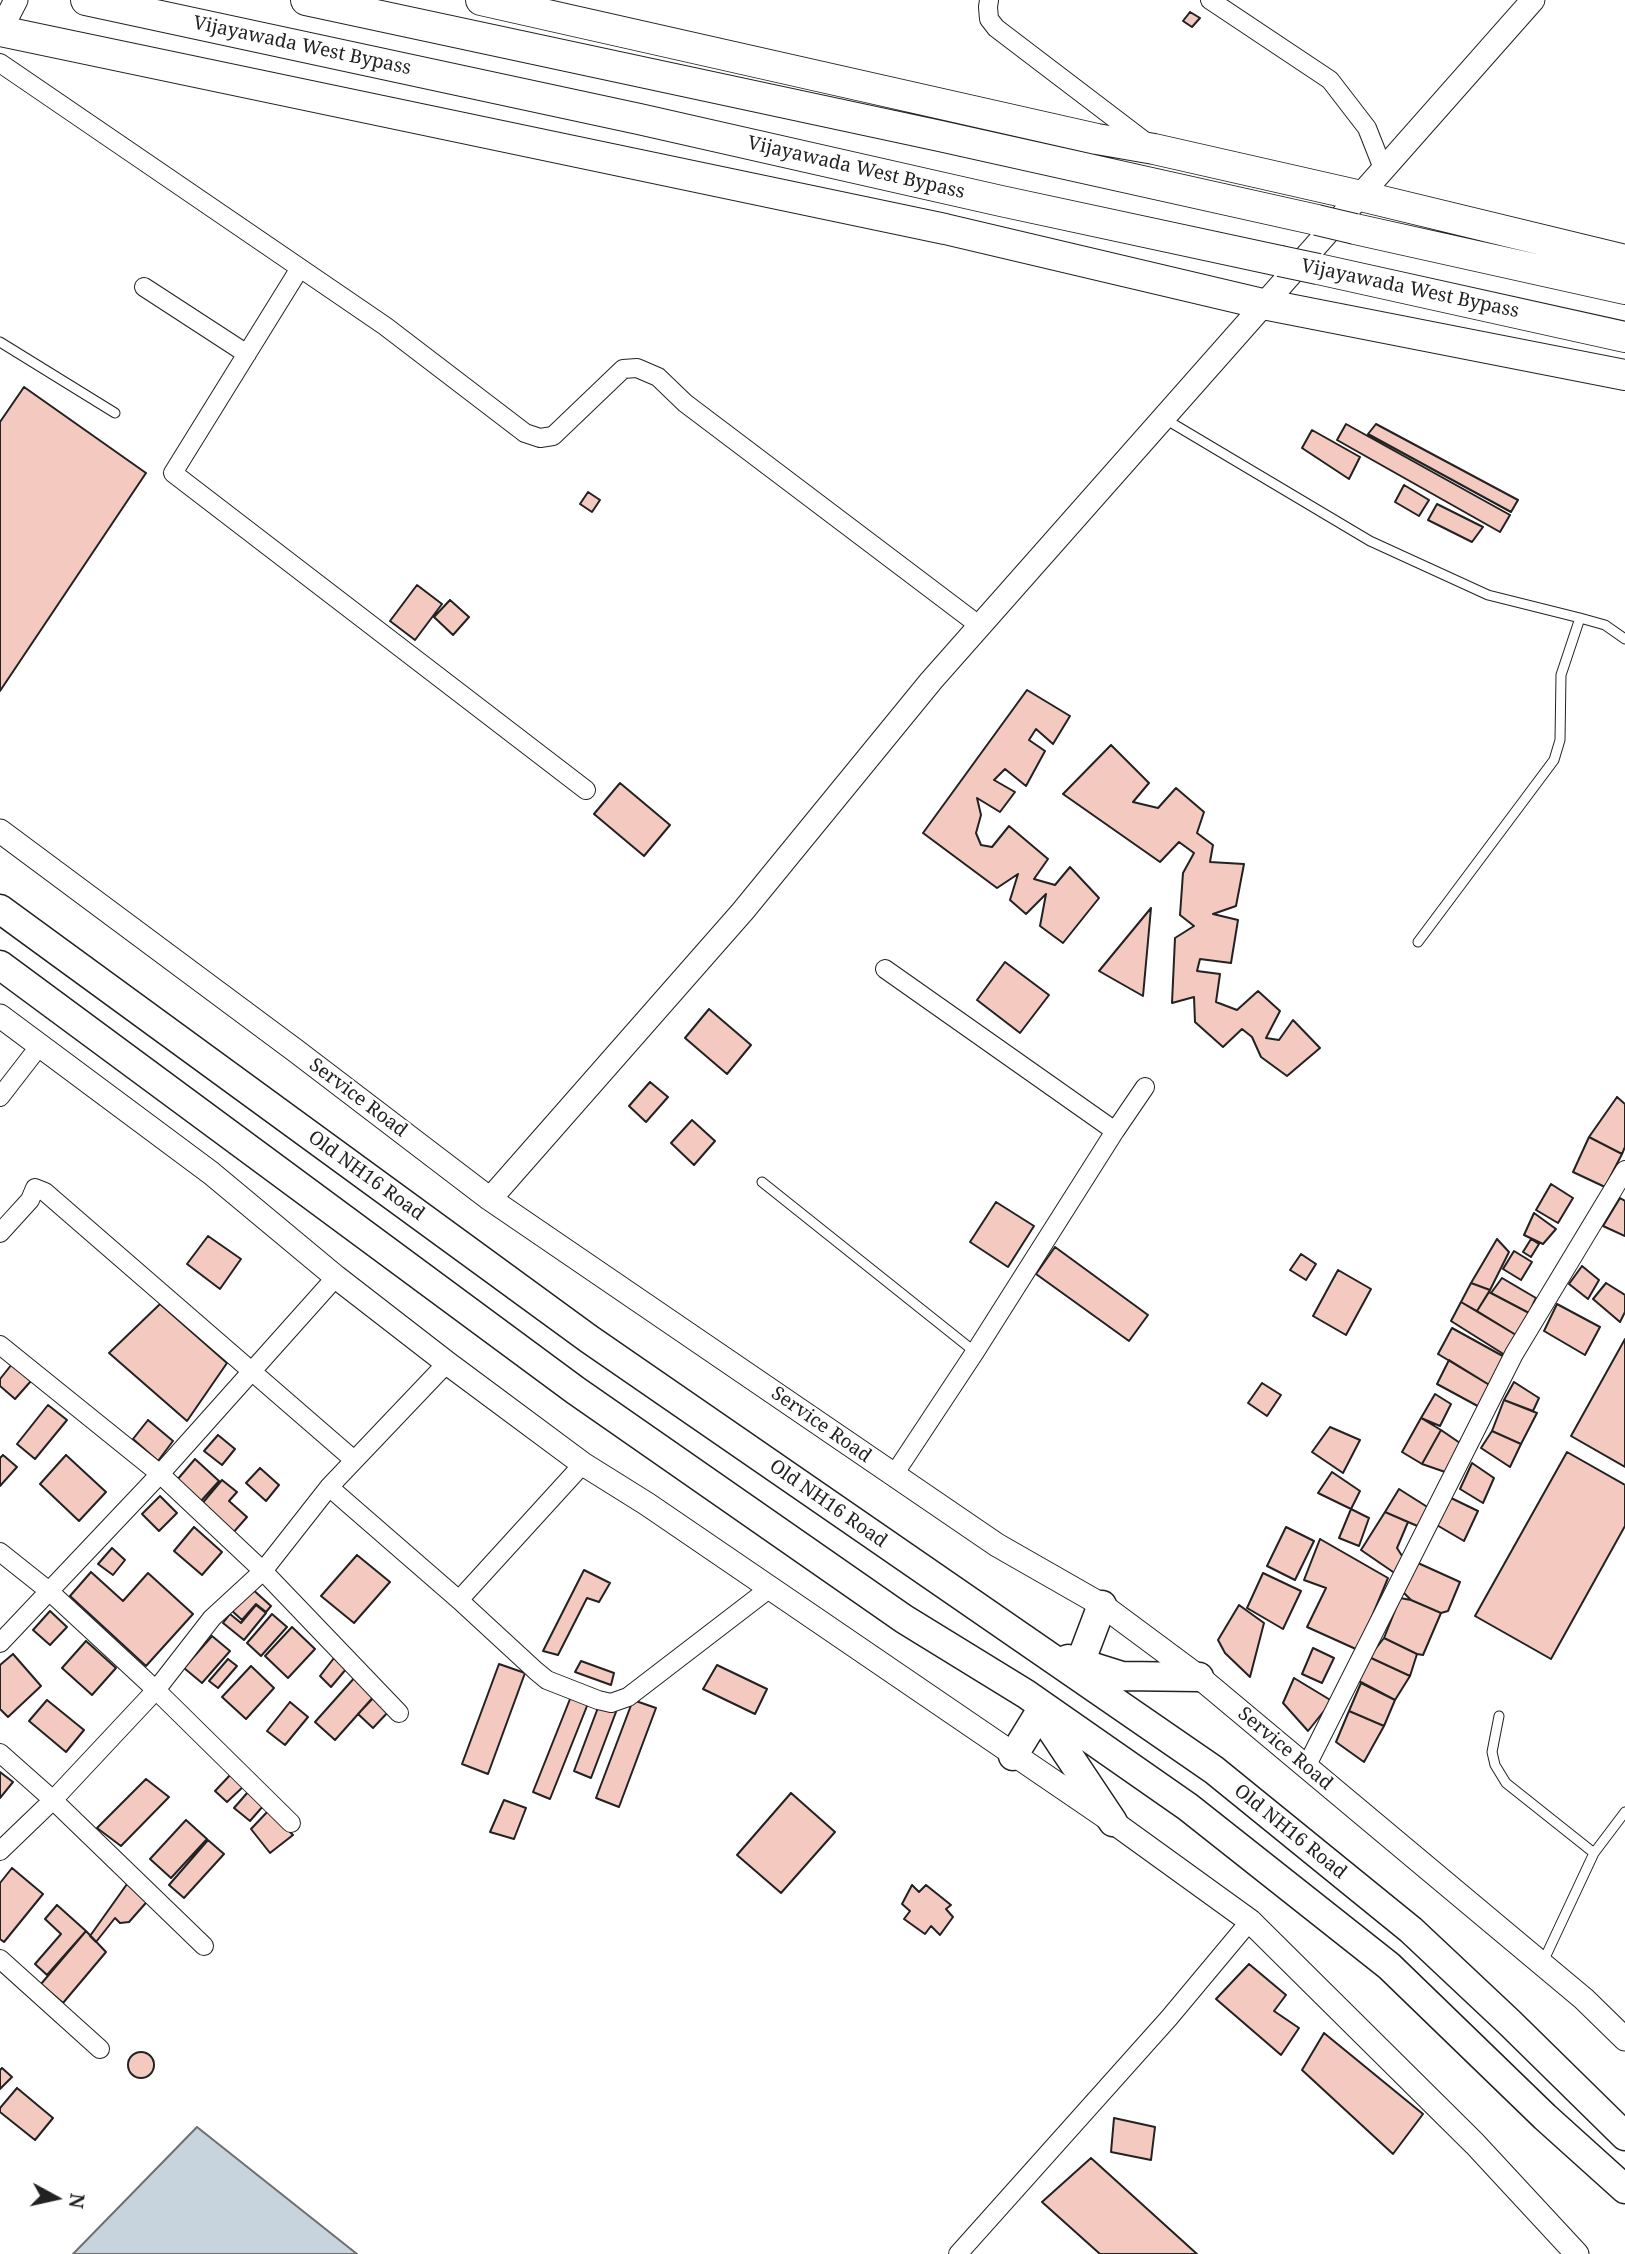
<!DOCTYPE html>
<html>
<head>
<meta charset="utf-8">
<style>
  body { margin:0 }
  #map { position:relative; width:1625px; height:2254px; overflow:hidden; background:#fff; font-family:"Noto Serif",serif }
  canvas { display:block }
  .north { position:absolute; left:21px; top:2163px; width:70px; height:70px; -webkit-text-stroke:5px #fff; paint-order:stroke; rotate:98deg; font-size:19px; font-weight:700; line-height:28px; text-align:center; color:#222 }
  .north::after { content:''; display:block; margin:auto; width:24px; height:32px; background:#222; clip-path:polygon(50% 0,100% 100%,50% 72%,0 100%) }
</style>
</head>
<body>
<div id="map">
<canvas width="1625" height="2254"></canvas>
<div class="north">N</div>
</div>
<script>
const g = document.querySelector('canvas').getContext('2d');
g.lineJoin = 'round';
function paint(path, color) {
  g.fillStyle = color;
  g.fill(path, 'evenodd');
}
function toPath(rows) {
  const path = new Path2D();
  for (const r of rows) {
    if (r.length === 3) {
      path.moveTo(r[0] + r[2], r[1]);
      path.arc(r[0], r[1], r[2], 0, 2 * Math.PI);
      continue;
    }
    path.moveTo(r[0], r[1]);
    for (let i = 2; i < r.length; i += 2) path.lineTo(r[i], r[i + 1]);
  }
  return path;
}
function strokePath(path, color, width, dash) {
  g.strokeStyle = color;
  g.lineWidth = width;
  g.lineCap = dash ? 'butt' : 'round';
  g.setLineDash(dash || []);
  g.stroke(path);
}
function label(font, color, halo, rows, align = 'center') {
  g.font = font + ' "Noto Serif",serif';
  g.lineWidth = 5;
  g.setLineDash([]);
  g.textBaseline = 'middle';
  g.strokeStyle = halo;
  g.fillStyle = color;
  for (const [text, x, y, turn = 0] of rows) {
    g.save();
    g.translate(x, y);
    g.rotate((+turn || 0) * Math.PI / 180);
    g.textAlign = isNaN(turn) ? turn : align;
    if (halo) g.strokeText(text, 0, 0);
    g.fillText(text, 0, 0);
    g.restore();
  }
}
const water = toPath([
  [197,2127,357,2254,73,2254,197,2127]
]);
const building = toPath([
  [1190,12,1200,18,1192,27,1183,21,1190,12],
  [24,387,146,473,0,691,0,422,24,387],
  [1346,424,1510,515,1500,532,1337,440,1346,424],
  [1376,424,1518,500,1511,512,1368,434,1376,424],
  [1312,430,1360,457,1349,479,1302,448,1312,430],
  [1404,485,1429,500,1419,516,1395,502,1404,485],
  [588,492,600,500,592,512,580,504,588,492],
  [1437,504,1483,527,1472,542,1428,520,1437,504],
  [417,585,442,604,415,640,390,621,417,585],
  [450,600,469,617,453,635,434,617,450,600],
  [1027,690,1070,716,1053,744,1036,729,1029,740,1045,751,1026,786,1005,769,994,780,1015,792,1000,812,977,798,981,815,976,833,981,845,992,847,1009,826,1048,859,1034,879,1055,885,1070,867,1099,898,1063,943,1040,926,1046,894,1026,914,1010,900,1018,874,997,888,923,833,1027,690],
  [1111,745,1149,783,1133,802,1158,808,1176,788,1204,812,1197,833,1213,845,1210,862,1244,864,1236,906,1213,914,1238,920,1231,963,1200,959,1197,971,1220,974,1216,1002,1237,1010,1258,991,1280,1011,1266,1038,1279,1040,1293,1020,1320,1048,1287,1076,1261,1057,1252,1037,1242,1029,1223,1047,1195,1022,1194,997,1172,1003,1175,938,1194,926,1180,915,1183,873,1194,853,1179,842,1160,862,1063,794,1111,745],
  [620,783,670,825,644,856,594,814,620,783],
  [1151,908,1143,996,1099,971,1151,908],
  [1005,962,1049,995,1020,1033,977,1000,1005,962],
  [709,1009,751,1045,727,1074,685,1038,709,1009],
  [650,1082,668,1097,646,1122,629,1106,650,1082],
  [1617,1097,1625,1104,1625,1147,1622,1154,1589,1137,1617,1097],
  [692,1120,715,1141,694,1165,671,1143,692,1120],
  [1589,1137,1622,1154,1605,1187,1573,1172,1589,1137],
  [1551,1184,1573,1198,1558,1223,1536,1210,1551,1184],
  [1620,1198,1625,1201,1625,1236,1603,1226,1620,1198],
  [996,1202,1034,1226,1008,1267,970,1242,996,1202],
  [1534,1213,1556,1229,1543,1244,1524,1235,1534,1213],
  [208,1236,241,1259,220,1289,187,1264,208,1236],
  [1497,1239,1509,1252,1490,1290,1471,1283,1497,1239],
  [1531,1239,1539,1244,1531,1257,1523,1252,1531,1239],
  [1055,1247,1148,1315,1129,1341,1036,1274,1055,1247],
  [1514,1251,1532,1262,1521,1280,1503,1269,1514,1251],
  [1301,1254,1316,1264,1306,1280,1290,1270,1301,1254],
  [1582,1266,1599,1280,1588,1299,1569,1284,1582,1266],
  [1338,1270,1371,1289,1346,1335,1313,1316,1338,1270],
  [1502,1278,1536,1298,1529,1313,1491,1293,1502,1278],
  [1471,1283,1490,1290,1477,1311,1461,1302,1471,1283],
  [1606,1283,1625,1295,1625,1312,1620,1322,1593,1299,1606,1283],
  [1489,1292,1529,1313,1516,1335,1477,1311,1489,1292],
  [1461,1302,1516,1335,1505,1355,1451,1321,1461,1302],
  [160,1304,227,1363,187,1421,109,1353,160,1304],
  [1557,1304,1600,1327,1585,1355,1544,1331,1557,1304],
  [1452,1328,1510,1360,1496,1389,1438,1354,1452,1328],
  [1625,1339,1625,1467,1571,1436,1625,1339],
  [1449,1360,1496,1389,1485,1410,1437,1384,1449,1360],
  [12,1364,31,1381,15,1399,0,1386,0,1379,12,1364],
  [1514,1382,1539,1398,1533,1411,1504,1400,1514,1382],
  [1262,1383,1281,1395,1267,1416,1248,1403,1262,1383],
  [1435,1394,1451,1404,1440,1426,1421,1418,1435,1394],
  [1504,1400,1537,1413,1521,1444,1492,1431,1504,1400],
  [48,1405,67,1420,35,1459,17,1444,48,1405],
  [1421,1418,1441,1430,1422,1464,1402,1452,1421,1418],
  [148,1420,173,1441,158,1461,133,1439,148,1420],
  [1330,1427,1360,1440,1343,1473,1312,1452,1330,1427],
  [1441,1430,1460,1443,1448,1473,1422,1464,1441,1430],
  [1492,1431,1521,1444,1510,1467,1481,1448,1492,1431],
  [218,1435,235,1449,222,1465,204,1451,218,1435],
  [1567,1452,1625,1485,1625,1526,1551,1659,1475,1616,1567,1452],
  [3,1455,17,1467,0,1486,0,1458,3,1455],
  [66,1455,106,1492,79,1521,40,1484,66,1455],
  [195,1459,219,1481,201,1501,177,1480,195,1459],
  [1472,1463,1494,1478,1483,1503,1460,1489,1472,1463],
  [260,1468,279,1485,266,1501,246,1483,260,1468],
  [1332,1472,1360,1491,1351,1509,1318,1493,1332,1472],
  [222,1480,237,1492,229,1501,247,1517,232,1534,200,1506,222,1480],
  [1399,1489,1429,1508,1422,1528,1385,1512,1399,1489],
  [160,1496,177,1513,159,1531,142,1514,160,1496],
  [1449,1497,1478,1511,1464,1541,1435,1524,1449,1497],
  [1351,1509,1369,1518,1359,1546,1339,1538,1351,1509],
  [1385,1512,1408,1522,1397,1548,1404,1559,1396,1574,1361,1550,1385,1512],
  [194,1527,222,1552,202,1575,174,1551,194,1527],
  [1286,1527,1314,1541,1295,1580,1267,1566,1286,1527],
  [1320,1539,1388,1578,1358,1650,1307,1627,1326,1588,1304,1580,1320,1539],
  [112,1548,125,1560,113,1575,98,1564,112,1548],
  [357,1555,390,1582,354,1623,321,1596,357,1555],
  [1418,1563,1460,1582,1448,1611,1441,1613,1411,1600,1402,1591,1418,1563],
  [584,1570,610,1583,599,1602,587,1598,558,1655,543,1651,584,1570],
  [91,1572,123,1601,148,1573,193,1614,146,1666,70,1596,91,1572],
  [1263,1573,1301,1591,1283,1629,1247,1608,1263,1573],
  [250,1587,271,1606,266,1612,256,1604,242,1620,230,1609,250,1587],
  [1400,1598,1411,1600,1441,1613,1423,1655,1417,1654,1384,1638,1400,1598],
  [256,1605,266,1613,244,1640,223,1623,230,1614,241,1623,256,1605],
  [1239,1605,1264,1623,1250,1677,1225,1653,1218,1640,1239,1605],
  [50,1611,67,1627,50,1645,33,1630,50,1611],
  [272,1614,287,1627,261,1656,247,1643,272,1614],
  [292,1627,315,1649,288,1678,265,1656,292,1627],
  [212,1636,230,1651,202,1683,184,1668,212,1636],
  [1384,1638,1417,1654,1410,1676,1369,1657,1384,1638],
  [86,1641,116,1668,92,1695,62,1668,86,1641],
  [1313,1648,1334,1658,1322,1683,1302,1674,1313,1648],
  [13,1654,41,1686,8,1717,0,1709,0,1665,13,1654],
  [1369,1657,1410,1676,1395,1700,1355,1679,1369,1657],
  [334,1658,347,1668,331,1687,320,1676,334,1658],
  [228,1659,237,1666,218,1688,209,1681,228,1659],
  [581,1661,614,1673,611,1685,575,1672,581,1661],
  [499,1664,525,1673,488,1774,462,1764,499,1664],
  [717,1665,767,1689,755,1714,703,1689,717,1665],
  [251,1666,274,1688,246,1719,222,1697,251,1666],
  [356,1676,376,1694,335,1740,315,1722,356,1676],
  [1294,1678,1332,1701,1308,1731,1283,1703,1294,1678],
  [1361,1683,1395,1700,1384,1726,1349,1711,1361,1683],
  [572,1694,589,1701,550,1799,533,1792,572,1694],
  [376,1695,390,1710,373,1728,358,1714,376,1695],
  [47,1700,84,1730,66,1752,29,1721,47,1700],
  [633,1700,656,1708,619,1807,596,1798,633,1700],
  [290,1702,308,1717,285,1745,267,1731,290,1702],
  [599,1705,616,1712,591,1778,574,1771,599,1705],
  [1349,1711,1384,1726,1364,1762,1336,1742,1349,1711],
  [0,1772,13,1782,0,1798,0,1772],
  [232,1773,245,1785,227,1802,215,1791,232,1773],
  [146,1779,169,1797,121,1846,97,1828,146,1779],
  [248,1792,264,1805,250,1821,234,1808,248,1792],
  [791,1793,835,1832,781,1893,737,1855,791,1793],
  [504,1800,526,1808,514,1839,490,1832,504,1800],
  [269,1810,293,1835,270,1853,251,1829,269,1810],
  [186,1820,207,1839,171,1878,150,1859,186,1820],
  [208,1840,224,1854,184,1898,169,1885,208,1840],
  [12,1868,43,1894,4,1942,0,1939,0,1883,12,1868],
  [132,1877,152,1896,129,1922,120,1923,115,1918,96,1942,90,1936,132,1877],
  [912,1885,919,1892,926,1885,951,1905,946,1909,953,1917,940,1935,931,1926,925,1934,904,1919,910,1911,902,1904,912,1885],
  [57,1905,86,1931,47,1975,35,1964,61,1934,45,1919,57,1905],
  [86,1931,106,1952,63,2003,41,1984,86,1931],
  [1249,1964,1286,1995,1274,2011,1299,2028,1281,2055,1216,1999,1249,1964],
  [1324,2033,1423,2114,1393,2154,1302,2070,1324,2033],
  [141,2065,13],
  [2,2068,12,2077,0,2089,0,2070,2,2068],
  [17,2088,53,2118,35,2140,0,2112,0,2108,17,2088],
  [1114,2118,1155,2127,1151,2160,1111,2152,1114,2118],
  [1091,2158,1197,2254,1100,2254,1042,2202,1091,2158]
]);
const service = toPath([
  [0,342,115,413],
  [1165,419,1370,541,1488,595,1580,618,1561,675,1560,740,1554,760,1418,942],
  [1580,618,1605,625,1625,639],
  [762,1182,975,1352],
  [1499,1716,1492,1752,1495,1765,1506,1783,1594,1853],
  [1542,1964,1594,1853,1625,1812]
]);
const minor = toPath([
  [989,0,988,7,989,19,996,28,1147,143],
  [1210,0,1330,80,1367,128,1384,171],
  [0,63,385,326,525,433,540,438,553,436,623,369,637,368,658,377,685,403,980,626],
  [300,268,173,473,586,790],
  [144,287,247,354],
  [885,969,1115,1131],
  [0,1097,41,1044],
  [0,1233,30,1200,35,1188,45,1192,354,1460],
  [0,1345,160,1474,263,1571,399,1713],
  [893,1476,975,1352,1115,1131,1145,1087],
  [329,1487,459,1600,536,1671,547,1680,598,1700,611,1703,628,1697,770,1588],
  [0,1552,49,1591,156,1690,291,1823],
  [459,1600,583,1464],
  [0,1643,160,1474,336,1277],
  [0,1753,53,1800,204,1946],
  [1306,1767,1514,1354,1625,1170],
  [0,1851,53,1800,156,1690,212,1618,263,1571,329,1487,447,1363],
  [0,1959,100,2049],
  [958,2254,1169,2018,1250,1921]
]);
const tertiary = toPath([
  [0,31,16,0],
  [0,831,296,1051,490,1199,997,1545,1102,1605,1199,1677,1584,1999,1625,2039],
  [0,1016,211,1173,336,1277,447,1363,583,1464,647,1504,1113,1822,1250,1921,1475,2144,1577,2254],
  [490,1199,743,911,931,681,1533,0]
]);
const primary = toPath([
  [0,909,589,1339,1214,1770,1411,1930,1510,2023,1625,2136],
  [0,965,575,1390,904,1619,1026,1694,1188,1807,1389,1966,1545,2117,1625,2189],
  [1068,1659,1122,1676,1199,1677],
  [1080,1663,1102,1605],
  [1039,1711,1113,1822],
  [1013,1756,1040,1712]
]);
const trunk = toPath([
  [86,0,639,119,1001,201,1280,261],
  [306,0,940,136,1317,220],
  [481,0,1097,139,1154,149,1361,196,1625,260],
  [0,31,945,229,1263,304,1625,375],
  [1355,229,1625,289],
  [1318,269,1625,337]
]);
const trunkBridge = toPath([
  [1317,220,1355,229],
  [1280,261,1318,269]
]);
const streetNames = [
  ["Vijayawada West Bypass",302,46,12],
  ["Vijayawada West Bypass",856,168,13],
  ["Vijayawada West Bypass",1410,289,12],
  ["Service Road",358,1098,37],
  ["Old NH16 Road",366,1176,36],
  ["Service Road",821,1425,35],
  ["Old NH16 Road",828,1504,35],
  ["Service Road",1285,1749,40],
  ["Old NH16 Road",1290,1832,39]
];
paint(water, '#c7d3dd');
strokePath(water, '#6f6f6f', 2);
paint(building, '#f3c9c0');
strokePath(building, '#222', 2);
strokePath(service, '#222', 11);
strokePath(minor, '#222', 20);
strokePath(tertiary, '#222', 25);
strokePath(primary, '#222', 31);
strokePath(trunk, '#222', 32);
strokePath(service, '#fff', 9);
strokePath(minor, '#fff', 18);
strokePath(tertiary, '#fff', 23);
strokePath(primary, '#fff', 28);
strokePath(trunk, '#fff', 30);
strokePath(trunkBridge, '#222', 32, []);
strokePath(trunkBridge, '#fff', 30);
label('19px', '#222', '#fff', streetNames);
</script>
</body>
</html>
